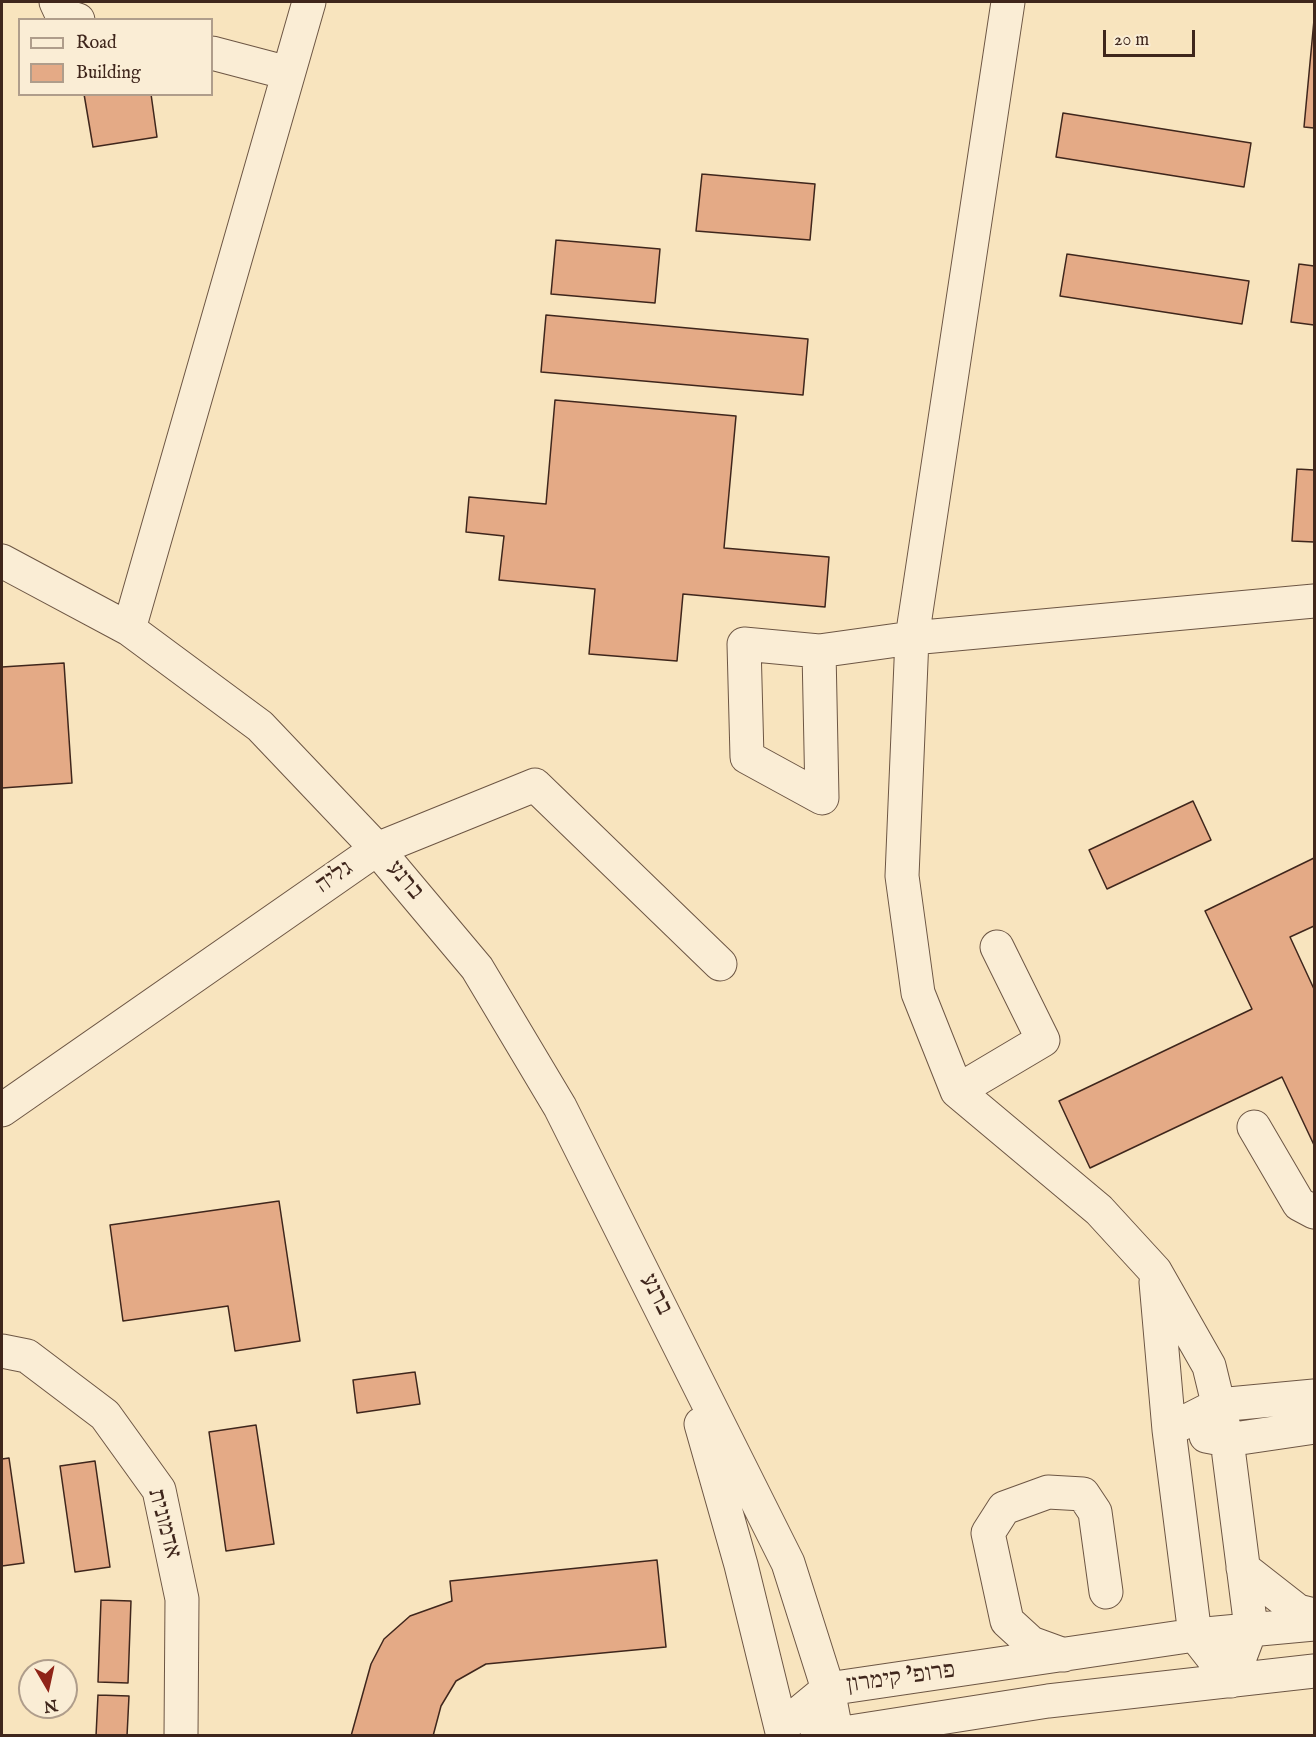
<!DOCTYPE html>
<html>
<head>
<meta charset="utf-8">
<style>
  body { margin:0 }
  #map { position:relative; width:1316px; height:1737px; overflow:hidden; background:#f8e4be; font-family:"IM FELL English",serif }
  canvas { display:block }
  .frame { position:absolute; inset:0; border:3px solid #3f261c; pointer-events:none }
  .legend { position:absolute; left:18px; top:18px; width:195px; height:78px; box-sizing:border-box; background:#faedd5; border:2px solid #af9d8b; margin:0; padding:8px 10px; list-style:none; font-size:18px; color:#3f261c }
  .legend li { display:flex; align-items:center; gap:12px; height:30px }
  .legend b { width:30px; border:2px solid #af9d8b }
  .north { position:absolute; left:18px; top:1659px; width:60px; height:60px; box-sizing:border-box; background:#faedd5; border:2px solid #af9d8b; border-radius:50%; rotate:171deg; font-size:16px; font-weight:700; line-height:24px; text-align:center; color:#3f261c }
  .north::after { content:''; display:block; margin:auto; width:21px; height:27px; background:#8f2418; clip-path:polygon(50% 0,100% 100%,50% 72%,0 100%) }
  .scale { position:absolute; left:1103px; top:30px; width:92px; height:27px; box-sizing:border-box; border:3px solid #3f261c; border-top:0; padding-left:8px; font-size:18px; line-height:21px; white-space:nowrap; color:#3f261c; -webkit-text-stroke:4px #faedd5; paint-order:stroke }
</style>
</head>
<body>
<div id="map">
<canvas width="1316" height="1737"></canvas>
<div class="frame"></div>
<ul class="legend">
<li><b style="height:8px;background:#faedd5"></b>Road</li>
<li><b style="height:16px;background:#e4aa86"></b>Building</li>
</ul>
<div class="north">N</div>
<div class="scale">20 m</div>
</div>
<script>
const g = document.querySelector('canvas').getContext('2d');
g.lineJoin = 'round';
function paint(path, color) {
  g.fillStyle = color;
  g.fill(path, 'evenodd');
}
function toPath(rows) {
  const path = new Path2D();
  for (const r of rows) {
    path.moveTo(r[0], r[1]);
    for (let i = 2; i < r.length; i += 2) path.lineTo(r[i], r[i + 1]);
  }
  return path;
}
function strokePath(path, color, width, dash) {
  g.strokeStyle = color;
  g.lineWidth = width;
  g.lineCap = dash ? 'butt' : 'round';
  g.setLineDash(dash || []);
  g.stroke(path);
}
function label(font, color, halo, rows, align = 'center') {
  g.font = font + ' "IM FELL English","Frank Ruhl Libre",serif';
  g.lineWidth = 4.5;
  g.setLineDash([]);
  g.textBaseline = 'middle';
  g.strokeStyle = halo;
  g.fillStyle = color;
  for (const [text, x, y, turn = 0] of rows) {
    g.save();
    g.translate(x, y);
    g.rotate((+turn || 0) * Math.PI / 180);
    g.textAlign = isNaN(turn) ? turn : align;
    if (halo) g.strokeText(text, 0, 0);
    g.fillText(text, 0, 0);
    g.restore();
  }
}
const building = toPath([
  [1314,20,1314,128,1304,127,1314,20],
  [84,94,151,94,157,137,93,147,84,94],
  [1063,113,1251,143,1244,187,1056,157,1063,113],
  [702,174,815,184,810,240,696,231,702,174],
  [556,240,660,249,655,303,551,294,556,240],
  [1067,254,1249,281,1242,324,1060,296,1067,254],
  [1299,264,1314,266,1314,325,1291,322,1299,264],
  [546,315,808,339,803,395,541,372,546,315],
  [555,400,736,416,724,548,829,557,825,607,683,594,677,661,589,654,595,589,499,580,504,536,466,532,469,497,546,504,555,400],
  [1297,469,1314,470,1314,542,1292,541,1297,469],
  [64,663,72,783,2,788,2,667,64,663],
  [1193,801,1211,840,1107,889,1089,850,1193,801],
  [1314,858,1314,926,1290,937,1314,989,1314,1145,1282,1077,1090,1168,1059,1101,1252,1009,1205,911,1314,858],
  [279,1201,300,1341,235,1351,228,1306,123,1321,110,1225,279,1201],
  [415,1372,420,1404,357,1413,353,1380,415,1372],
  [256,1425,274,1544,226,1551,209,1432,256,1425],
  [9,1458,24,1563,2,1566,2,1459,9,1458],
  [95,1461,110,1567,75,1572,60,1466,95,1461],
  [657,1560,666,1647,486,1664,456,1681,441,1706,433,1736,351,1736,371,1664,384,1639,410,1616,452,1601,450,1581,657,1560],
  [101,1600,131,1601,128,1683,98,1682,101,1600],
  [98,1695,129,1696,127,1736,96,1736,98,1695]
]);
const minor = toPath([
  [56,2,62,15,78,20],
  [1008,2,912,638,902,876,918,993,957,1091,1099,1210,1155,1271,1209,1366,1227,1440,1251,1628,1231,1681],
  [212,53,288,73],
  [2,561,129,629,260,726,377,849,477,968,560,1107,788,1563,828,1689,837,1736],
  [129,629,309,2],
  [819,651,822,798,747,757,744,644,819,651,912,638,1314,601],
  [957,1091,1043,1040,997,947],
  [2,1110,377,849,535,785,720,964],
  [1254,1127,1299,1204,1314,1212],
  [1156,1282,1169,1430,1195,1635,1231,1681],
  [2,1351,27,1356,105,1415,159,1490,182,1599,181,1736],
  [701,1424,741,1565,783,1736],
  [1169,1430,1218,1405,1314,1396],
  [1206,1436,1227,1440,1314,1427],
  [1243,1568,1298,1611,1314,1615],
  [1064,1655,1031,1643,1007,1621,988,1533,1004,1508,1048,1492,1083,1494,1095,1512,1106,1592],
  [782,1727,828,1689,1195,1635,1314,1624],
  [817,1731,837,1734,1048,1701,1314,1671]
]);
const streetNames = [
  ["גליה",335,878,-35],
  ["ברנע",404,881,50],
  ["ברנע",655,1295,63],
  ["אדמונית",163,1524,75],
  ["פרופ' קימרון",901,1679,-8]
];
paint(building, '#e4aa86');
strokePath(building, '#3f261c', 1.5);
strokePath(minor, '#6d5644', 35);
strokePath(minor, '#faedd5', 33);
label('24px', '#3f261c', '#faedd5', streetNames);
</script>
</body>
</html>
